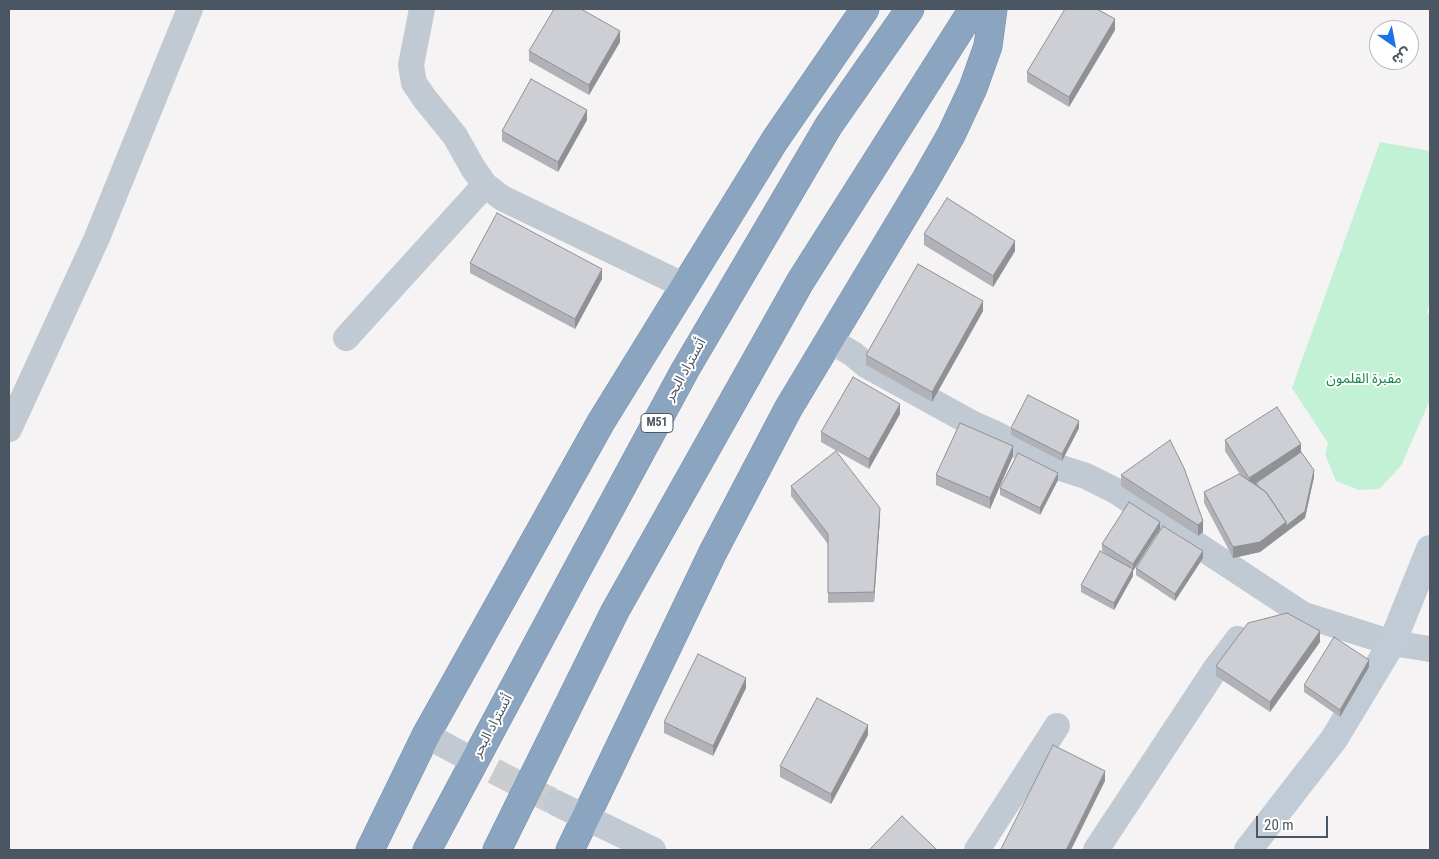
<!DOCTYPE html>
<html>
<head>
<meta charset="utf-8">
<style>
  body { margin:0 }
  #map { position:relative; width:1439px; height:859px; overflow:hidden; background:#f5f3f3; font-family:"Roboto Condensed","Noto Sans Arabic",sans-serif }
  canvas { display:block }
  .frame { position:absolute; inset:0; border:10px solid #4a5661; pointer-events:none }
  .north { position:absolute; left:1369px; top:20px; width:50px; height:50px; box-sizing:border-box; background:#fff; border:1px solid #b7bbc0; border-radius:50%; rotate:147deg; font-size:14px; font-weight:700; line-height:20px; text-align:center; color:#4a5661 }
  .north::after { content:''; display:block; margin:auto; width:18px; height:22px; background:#1a73e8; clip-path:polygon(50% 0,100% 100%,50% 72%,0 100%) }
  .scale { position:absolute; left:1256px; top:816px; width:72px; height:22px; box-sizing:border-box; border:2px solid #4a5661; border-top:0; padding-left:6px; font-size:15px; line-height:18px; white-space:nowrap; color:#4a5661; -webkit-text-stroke:4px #fff; paint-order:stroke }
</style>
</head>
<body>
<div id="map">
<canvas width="1439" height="859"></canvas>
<div class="frame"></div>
<div class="north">ش</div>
<div class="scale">20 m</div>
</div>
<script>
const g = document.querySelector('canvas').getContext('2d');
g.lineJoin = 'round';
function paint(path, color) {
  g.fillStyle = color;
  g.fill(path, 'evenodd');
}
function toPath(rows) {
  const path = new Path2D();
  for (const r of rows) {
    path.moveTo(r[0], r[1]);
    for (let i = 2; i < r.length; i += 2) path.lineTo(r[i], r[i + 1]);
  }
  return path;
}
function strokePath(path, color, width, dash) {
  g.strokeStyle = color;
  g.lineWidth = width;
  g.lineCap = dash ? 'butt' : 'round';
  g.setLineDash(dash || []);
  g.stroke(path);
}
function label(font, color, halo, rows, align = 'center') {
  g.font = font + ' "Roboto Condensed","Noto Sans Arabic",sans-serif';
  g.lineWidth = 4;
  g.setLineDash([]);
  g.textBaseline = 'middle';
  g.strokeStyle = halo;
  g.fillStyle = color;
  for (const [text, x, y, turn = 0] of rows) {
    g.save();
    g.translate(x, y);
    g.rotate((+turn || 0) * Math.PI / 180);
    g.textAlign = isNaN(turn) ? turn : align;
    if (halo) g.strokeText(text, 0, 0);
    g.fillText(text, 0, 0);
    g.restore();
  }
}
const green = toPath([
  [1380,142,1430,151,1430,302,1427,312,1430,315,1430,400,1401,466,1379,489,1359,490,1336,481,1325,454,1328,443,1292,388]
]);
const streetTunnel = toPath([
  [459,753,556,803]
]);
const street = toPath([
  [422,9,411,65,414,83,425,99,455,136,473,168,485,185,502,198,685,286],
  [346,338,485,185],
  [829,340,853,354,866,365,973,424,994,433,1061,468,1086,476,1114,490,1304,615,1392,643,1430,649],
  [9,429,96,240,190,9],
  [426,735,459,753],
  [556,803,653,850],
  [977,850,1057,726],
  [1096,850,1216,668,1238,639]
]);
const secondary = toPath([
  [1248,850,1334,739,1392,643,1430,549]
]);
const highway = toPath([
  [370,850,426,735,601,422,775,140,865,9],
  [427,850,572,579,685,370,829,125,910,9],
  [497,850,615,611,800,282,973,9],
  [570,850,713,552,788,409,926,179,951,135,973,88,988,46,993,9]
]);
const wall = toPath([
  [1115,30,1069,107,1027,82,1027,72],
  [620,42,589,95,529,61,529,51],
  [587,120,558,172,502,141,502,131],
  [924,234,1015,251,993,287,924,245],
  [470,263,602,279,575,329,470,273],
  [983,311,932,402,866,365,866,355],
  [900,414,869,469,821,442,821,432],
  [1011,428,1079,428,1062,461,1011,435],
  [1225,440,1301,452,1314,477,1305,518,1260,552,1233,558,1204,503,1204,492,1241,476,1225,451],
  [1013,456,990,509,936,485,936,475],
  [1121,475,1203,521,1203,532,1198,536,1121,486],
  [1058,480,1040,515,1000,495,1000,488],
  [791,486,880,518,874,602,828,603,828,544,791,496],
  [1160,529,1133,571,1133,576,1114,610,1081,592,1081,585,1109,556,1102,551,1102,544],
  [1203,558,1175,601,1136,575,1136,568],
  [1320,642,1270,712,1216,676,1216,666],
  [1369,667,1340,717,1304,692,1304,685],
  [746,688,713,756,664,733,664,722],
  [868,735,831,804,780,777,780,766]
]);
const shadedWall = toPath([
  [1115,19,1115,30,1069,107,1069,97],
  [620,31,620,42,589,95,589,85],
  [587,110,587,120,558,172,558,162],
  [1015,241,1015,251,993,287,993,276],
  [602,269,602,279,575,329,575,319],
  [983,301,983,311,932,402,932,392],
  [900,404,900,414,869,469,869,459],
  [1079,421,1079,428,1062,461,1062,454],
  [1301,444,1301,455,1249,488,1249,478],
  [1013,446,1013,456,990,509,990,498],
  [1314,470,1314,477,1305,518,1260,552,1233,558,1233,547,1286,522],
  [1058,473,1058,480,1040,515,1040,508],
  [880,508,880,518,874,602,874,592],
  [1203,521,1203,532,1198,536,1198,525],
  [1160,522,1160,529,1133,571,1133,564],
  [1203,551,1203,558,1175,601,1175,594],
  [1133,569,1133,576,1114,610,1114,603],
  [1320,631,1320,642,1270,712,1270,702],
  [1369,660,1369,667,1340,717,1340,710],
  [746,678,746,688,713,756,713,746],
  [868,725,868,735,831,804,831,794],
  [1105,771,1105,781,1071,850,1066,850]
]);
const building = toPath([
  [554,9,581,9,620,31,589,85,529,51,554,9],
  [1065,9,1097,9,1115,19,1069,97,1027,72,1065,9],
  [531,79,587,110,558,162,502,131,531,79],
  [947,198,1015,241,993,276,924,234,947,198],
  [497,213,602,269,575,319,470,263,497,213],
  [918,264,983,301,932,392,866,355,918,264],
  [853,377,900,404,869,459,821,432,853,377],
  [1028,395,1079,421,1062,454,1011,428,1028,395],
  [1277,407,1301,444,1249,478,1225,440,1277,407],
  [960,423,1013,446,990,498,936,475,960,423],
  [1170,440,1184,468,1203,521,1198,525,1121,475,1170,440],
  [836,451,880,508,874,592,828,593,828,534,791,486,836,451],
  [1301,452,1314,470,1305,511,1286,526,1286,522,1266,492,1259,487,1256,483,1301,452],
  [1018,453,1058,473,1040,508,1000,488,1018,453],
  [1239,474,1266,492,1286,522,1260,542,1233,547,1204,492,1239,474],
  [1129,502,1160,522,1133,564,1102,544,1129,502],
  [1163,526,1203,551,1175,594,1136,568,1163,526],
  [1100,551,1133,569,1114,603,1081,585,1100,551],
  [1287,613,1320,631,1270,702,1216,666,1248,623,1287,613],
  [1334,637,1369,660,1340,710,1304,685,1334,637],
  [698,654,746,678,713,746,664,722,698,654],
  [817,698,868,725,831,794,780,766,817,698],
  [1053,745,1105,771,1066,850,1003,850,1001,849,1053,745],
  [902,816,937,850,869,850,902,816]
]);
const shields = [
  [657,423,32]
];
const shieldNames = [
  ["M51",657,423]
];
const streetNames = [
  ["أتستراد البحر",686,370,-61],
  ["أتستراد البحر",493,726,-62]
];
const parkNames = [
  ["مقبرة القلمون",1364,379]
];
paint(green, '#c3f1d5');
strokePath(streetTunnel, '#caccce', 26, [26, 13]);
strokePath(highway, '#7690ad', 29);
strokePath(street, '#c1cad2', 26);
strokePath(secondary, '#c1cbd6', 28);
strokePath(highway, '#8ba5c1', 28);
paint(wall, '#b0b2b7');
paint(shadedWall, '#909195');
paint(building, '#cdcfd5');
strokePath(building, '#909195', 1);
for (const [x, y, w] of shields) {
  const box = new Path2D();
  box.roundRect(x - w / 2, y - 9.5, w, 19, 4);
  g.fillStyle = '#fff';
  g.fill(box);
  strokePath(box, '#4a5661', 1);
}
label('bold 12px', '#4a5661', null, shieldNames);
label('14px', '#4a5661', '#fff', streetNames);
label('14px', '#17864f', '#fff', parkNames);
</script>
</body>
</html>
